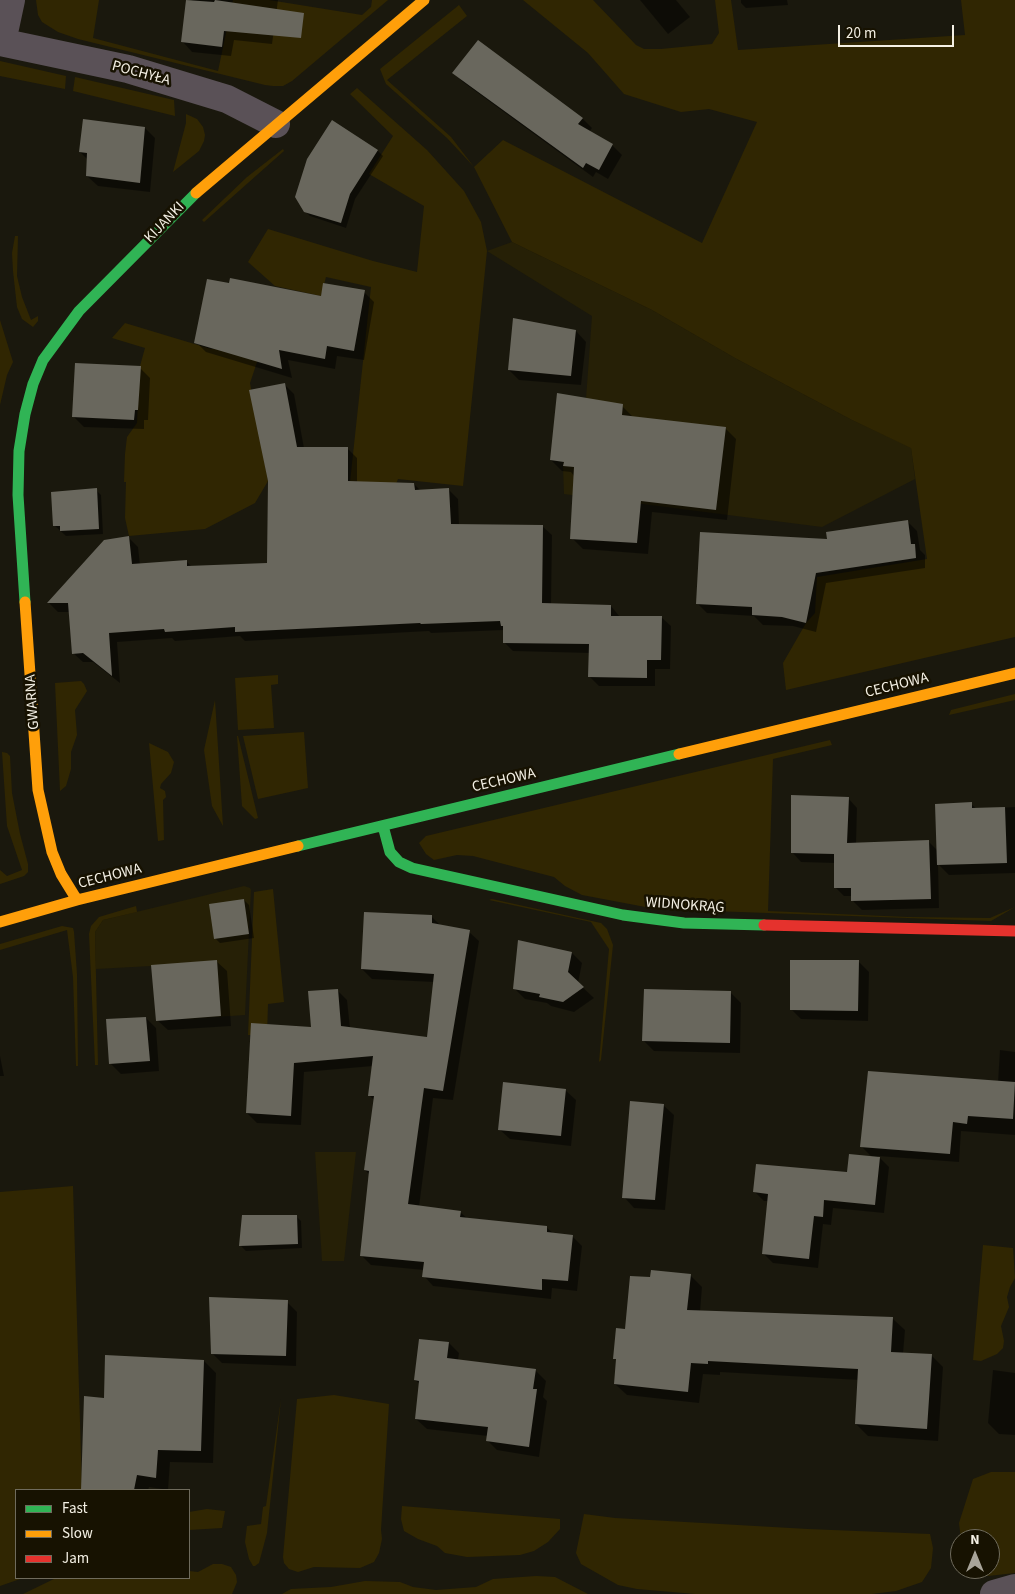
<!DOCTYPE html>
<html>
<head>
<meta charset="utf-8">
<style>
  body { margin:0 }
  #map { position:relative; width:1015px; height:1594px; overflow:hidden; background:#1a180d; font-family:"Source Sans 3",sans-serif }
  canvas { display:block }
  .legend { position:absolute; left:15px; top:1489px; width:175px; height:90px; box-sizing:border-box; background:#171201; border:1px solid #6f6b5c; margin:0; padding:6px 9px; list-style:none; font-size:15px; color:#f4f0e4 }
  .legend li { display:flex; align-items:center; gap:10px; height:25px }
  .legend b { width:25px; border:1px solid #6f6b5c }
  .north { position:absolute; left:950px; top:1529px; width:50px; height:50px; box-sizing:border-box; background:#171201; border:1px solid #6f6b5c; border-radius:50%; rotate:0deg; font-size:14px; font-weight:700; line-height:20px; text-align:center; color:#f4f0e4 }
  .north::after { content:''; display:block; margin:auto; width:18px; height:22px; background:#a8a499; clip-path:polygon(50% 0,100% 100%,50% 72%,0 100%) }
  .scale { position:absolute; left:838px; top:25px; width:116px; height:22px; box-sizing:border-box; border:2px solid #f4f0e4; border-top:0; padding-left:6px; font-size:15px; line-height:18px; white-space:nowrap; color:#f4f0e4; -webkit-text-stroke:4px #171201; paint-order:stroke }
</style>
</head>
<body>
<div id="map">
<canvas width="1015" height="1594"></canvas>
<ul class="legend">
<li><b style="height:6px;background:#30b455"></b>Fast</li>
<li><b style="height:6px;background:#ff9f0a"></b>Slow</li>
<li><b style="height:6px;background:#e5322d"></b>Jam</li>
</ul>
<div class="north">N</div>
<div class="scale">20 m</div>
</div>
<script>
const g = document.querySelector('canvas').getContext('2d');
g.lineJoin = 'round';
function paint(path, color) {
  g.fillStyle = color;
  g.fill(path, 'evenodd');
}
function toPath(rows) {
  const path = new Path2D();
  for (const r of rows) {
    path.moveTo(r[0], r[1]);
    for (let i = 2; i < r.length; i += 2) path.lineTo(r[i], r[i + 1]);
  }
  return path;
}
function strokePath(path, color, width, dash) {
  g.strokeStyle = color;
  g.lineWidth = width;
  g.lineCap = dash ? 'butt' : 'round';
  g.setLineDash(dash || []);
  g.stroke(path);
}
function label(font, color, halo, rows, align = 'center') {
  g.font = font + ' "Source Sans 3",sans-serif';
  g.lineWidth = 5;
  g.setLineDash([]);
  g.textBaseline = 'middle';
  g.strokeStyle = halo;
  g.fillStyle = color;
  for (const [text, x, y, turn = 0] of rows) {
    g.save();
    g.translate(x, y);
    g.rotate((+turn || 0) * Math.PI / 180);
    g.textAlign = isNaN(turn) ? turn : align;
    if (halo) g.strokeText(text, 0, 0);
    g.fillText(text, 0, 0);
    g.restore();
  }
}
const built = toPath([
  [512,242,652,310,735,358,852,420,911,447,915,479,822,527,564,494,563,466,567,432,586,399,592,316,487,251],
  [244,886,250,888,251,890,245,1015,186,1019,151,966,96,969,95,932,103,920],
  [315,1152,356,1152,344,1261,322,1261]
]);
const green = toPath([
  [36,0,99,0,93,38,218,71,233,0,269,0,362,15,371,7,372,0,388,0,292,81,283,86,273,86,265,85,78,39,58,32,42,22,38,15],
  [523,0,593,0,636,45,644,49,661,49,712,44,719,33,715,0,731,0,738,50,965,35,961,0,1015,0,1015,637,786,690,783,663,806,623,815,613,817,577,927,559,911,448,852,420,735,358,652,310,512,242,474,167,447,138,386,84,380,69,459,5,467,16,387,80,451,137,474,167,503,140,702,243,757,122,709,109,681,112,624,94,588,53],
  [0,61,66,76,65,89,0,76],
  [75,77,174,100,175,116,73,91],
  [357,88,427,150,464,191,481,222,487,251,463,486,398,479,396,484,350,482,371,287,326,277,321,296,275,286,248,262,268,229,373,261,417,272,424,206,369,174,393,136,350,94],
  [186,114,197,119,203,127,205,135,204,141,199,151,173,172,186,123],
  [283,149,284,151,204,222,202,220,247,177],
  [15,236,18,236,17,276,22,297,31,320,38,316,38,321,33,327,22,319,17,307,13,271,12,253],
  [0,320,13,362,7,375,0,405],
  [125,323,211,349,258,342,255,352,257,362,250,383,268,481,255,503,205,529,129,536,125,518,126,482,124,482,125,454,127,437,137,423,140,366,145,348,112,338],
  [278,675,278,684,271,685,274,728,238,730,235,678],
  [81,681,84,684,87,691,75,710,77,735,71,752,71,769,66,786,60,791,55,683],
  [1015,694,1015,700,949,715,951,710],
  [215,700,223,826,212,806,204,750],
  [304,732,308,788,258,799,243,736],
  [237,736,238,736,258,818,255,819,242,806],
  [830,740,832,745,773,759,768,911,908,917,990,918,1015,907,991,921,656,909,582,895,565,886,554,877,473,856,457,855,434,860,426,854,419,843,426,836],
  [149,743,168,752,174,762,171,773,161,784,160,788,165,791,166,797,163,800,164,840,158,841],
  [2,752,7,753,10,756,12,793,20,834,28,864,28,872,24,876,0,884,0,870,7,876,22,870,7,826],
  [273,889,284,1002,268,1004,267,1035,248,1035,254,892],
  [492,899,601,923,607,929,613,945,601,1060,599,1062,609,949,591,922,489,900],
  [136,906,137,912,103,920,95,932,98,1065,95,1065,89,934,91,926,99,917],
  [62,926,73,928,74,932,77,974,78,1066,76,1066,73,977,67,930,0,950,0,944],
  [73,1186,82,1490,16,1490,16,1578,23,1578,0,1586,0,1192],
  [983,1245,1013,1248,1015,1278,1010,1287,1007,1297,1009,1307,1001,1326,1004,1341,1003,1348,997,1354,981,1361,973,1360],
  [334,1395,389,1404,381,1530,382,1539,379,1553,374,1562,360,1568,314,1567,298,1572,289,1569,284,1563,283,1557,297,1399],
  [281,1399,267,1533,259,1563,255,1566,253,1566,249,1559,245,1542,247,1526,261,1524,263,1507,266,1506],
  [991,1472,1015,1472,1015,1573,988,1576,970,1569,990,1569,990,1539,961,1539,959,1523,973,1479],
  [402,1506,560,1519,560,1529,548,1542,534,1551,520,1555,467,1557,445,1553,437,1546,418,1539,404,1531,401,1519],
  [207,1509,225,1511,222,1528,189,1530,189,1512],
  [584,1514,615,1518,808,1529,930,1534,933,1548,931,1568,922,1582,896,1591,872,1594,695,1594,637,1589,618,1585,581,1564,576,1553],
  [213,1564,222,1564,231,1567,236,1575,237,1582,232,1594,23,1594,56,1578,189,1578,189,1571,198,1572],
  [536,1576,555,1577,588,1594,282,1594,291,1589,331,1587,365,1581,400,1582,413,1587,436,1590,476,1587,493,1579]
]);
const shadow = toPath([
  [192,0,278,0,272,44,234,40,231,56,192,52,183,42],
  [640,0,676,0,690,17,668,34],
  [741,0,787,0,788,5,746,8,741,3],
  [478,42,583,119,592,128,589,132,612,145,622,155,608,179,596,172,593,177,463,82,454,73],
  [332,121,378,151,383,156,355,199,346,228,310,216,305,211],
  [145,128,155,138,150,192,98,186,87,176,88,160,80,152],
  [364,292,374,302,364,360,337,356,335,369,288,360,292,378,206,352,196,342],
  [576,331,586,342,581,385,519,380,509,370],
  [140,368,150,378,148,420,144,420,144,429,84,427,73,416],
  [285,385,294,394,304,448,348,449,357,458,357,483,414,484,421,491,449,490,458,499,459,525,542,526,552,535,551,604,611,606,620,617,661,617,671,626,670,669,655,669,655,686,599,686,590,677,590,653,513,651,504,642,504,630,431,633,429,631,245,641,240,636,175,641,172,638,117,642,120,683,93,662,83,662,73,653,70,612,58,612,49,603,105,541,129,538,138,547,140,565,186,561,192,567,268,564],
  [622,406,633,417,725,428,736,439,727,520,652,512,648,554,583,549,572,538,574,476,571,472,562,471,551,460],
  [96,490,101,495,103,534,66,536,54,525],
  [907,521,917,531,920,550,925,555,925,568,826,583,816,632,793,626,763,625,754,616,707,613,697,603,828,540],
  [848,798,857,808,856,844,928,841,938,851,971,804,977,809,1015,807,1015,873,949,875,938,864,939,908,862,910,853,901,852,896,844,896,835,887,835,863,801,862,792,852],
  [244,900,249,905,254,938,220,943,215,938],
  [432,917,441,926,469,932,479,941,453,1100,433,1098,419,1207,460,1212,468,1219,546,1227,554,1234,572,1236,582,1246,577,1291,552,1288,551,1299,433,1286,424,1276,424,1270,371,1265,361,1255,370,1175,365,1170,375,1101,369,1095,373,1066,304,1072,301,1125,257,1123,247,1113,313,1028,337,990,347,1000,350,1028,428,1039,434,982,372,979,362,969],
  [572,953,582,963,578,983,594,998,574,1012,551,1006,547,1003,525,999,514,988],
  [216,961,227,971,231,1026,168,1030,157,1020],
  [858,961,869,972,868,1021,801,1019,791,1009],
  [731,993,741,1003,740,1053,654,1051,644,1041],
  [146,1018,156,1028,159,1071,121,1074,110,1063],
  [1000,1050,1015,1052,1015,1135,961,1131,959,1162,878,1156,889,1167,884,1213,833,1208,831,1225,823,1224,818,1268,773,1263,764,1254,769,1201,764,1201,755,1192,848,1174,872,1157,862,1147,998,1082],
  [0,1056,4,1076,0,1076],
  [565,1090,576,1100,571,1146,510,1139,499,1129],
  [663,1105,674,1115,665,1210,634,1208,624,1197],
  [296,1216,301,1221,302,1248,246,1251,241,1246],
  [690,1275,702,1287,700,1312,893,1319,905,1330,903,1354,931,1355,943,1367,938,1441,868,1436,856,1424,859,1380,720,1372,720,1375,703,1374,699,1403,627,1395,615,1384,618,1361,614,1358,651,1278],
  [287,1302,297,1312,296,1366,222,1363,212,1353],
  [449,1343,459,1353,458,1360,535,1370,546,1381,543,1397,547,1401,539,1457,497,1450,487,1440,488,1436,427,1429,416,1419,420,1384,415,1380],
  [204,1361,216,1373,213,1463,170,1462,168,1490,149,1487,148,1490,83,1490,83,1485,105,1399],
  [993,1370,1015,1373,1015,1435,999,1434,988,1423]
]);
const building = toPath([
  [186,0,214,2,215,0,304,13,301,38,224,31,222,47,181,42],
  [478,40,583,118,578,124,613,144,599,170,586,163,583,168,452,73],
  [83,119,145,127,140,183,86,176,87,153,79,152],
  [332,120,378,150,350,194,341,223,304,212,295,197,307,159],
  [230,278,321,296,323,283,365,290,354,351,327,346,325,359,279,350,282,369,194,343,207,279,229,283],
  [513,318,576,330,571,376,508,370],
  [75,363,141,366,138,410,135,410,134,420,72,417],
  [285,383,297,447,348,447,348,481,414,483,415,490,449,488,451,524,543,525,542,603,611,605,611,616,662,616,661,660,647,660,647,678,588,677,589,644,503,643,503,626,501,626,500,621,421,624,420,623,235,632,235,627,165,632,164,629,109,633,112,676,83,653,72,654,68,603,47,603,104,540,129,536,132,564,187,560,187,566,267,563,268,481,249,390],
  [557,393,623,404,622,415,726,427,716,510,641,501,637,543,570,539,574,467,563,466,564,462,550,460],
  [97,488,99,529,60,531,60,526,53,526,51,492],
  [908,520,911,544,915,544,916,558,816,573,806,623,782,617,752,615,752,607,696,604,700,532,827,539,826,532],
  [791,795,849,797,847,843,929,840,931,899,851,901,851,888,834,888,834,854,791,853],
  [972,802,972,808,1005,807,1007,863,937,865,935,804],
  [244,899,249,934,214,939,209,904],
  [364,912,432,915,432,923,470,930,443,1091,424,1088,408,1204,461,1211,460,1217,547,1226,547,1232,573,1235,568,1281,542,1279,542,1290,422,1277,424,1262,360,1256,369,1171,364,1170,374,1096,368,1096,373,1056,294,1063,291,1116,246,1113,251,1023,311,1027,308,991,338,989,341,1026,427,1037,434,974,361,969],
  [518,940,572,952,568,972,584,987,563,1002,539,997,540,994,513,989],
  [217,960,221,1016,156,1021,151,965],
  [790,960,859,960,858,1011,790,1010],
  [644,989,731,991,730,1043,642,1041],
  [146,1017,150,1061,109,1064,106,1019],
  [868,1071,1015,1082,1013,1119,968,1116,967,1124,953,1122,950,1154,860,1147],
  [503,1082,566,1089,561,1136,498,1130],
  [630,1101,664,1104,655,1200,622,1198],
  [849,1154,880,1157,875,1205,824,1200,823,1217,814,1216,809,1259,762,1254,768,1194,753,1192,756,1164,847,1172],
  [242,1215,297,1215,298,1244,239,1246],
  [651,1270,691,1274,687,1310,893,1317,891,1352,932,1354,927,1429,855,1424,858,1369,708,1361,708,1364,691,1363,688,1392,614,1384,616,1359,613,1359,616,1328,625,1329,630,1276,650,1277],
  [209,1297,288,1300,286,1356,211,1354],
  [419,1339,449,1342,447,1358,536,1369,533,1389,537,1389,529,1447,486,1441,488,1427,415,1419,419,1381,414,1380],
  [105,1355,204,1360,201,1451,158,1450,156,1478,137,1475,134,1490,81,1490,84,1396,104,1398]
]);
const street = toPath([
  [0,42,128,69,227,99,276,124],
  [2,42,11,0],
  [994,1594,1015,1588]
]);
const fast = toPath([
  [25,602,18,495,19,451,25,414,33,384,43,360,79,311,196,193],
  [383,826,390,852,399,862,412,868,623,915,684,923,764,925],
  [298,846,679,754]
]);
const slow = toPath([
  [196,193,424,0],
  [25,602,38,790,52,852,61,874,77,900],
  [679,754,1015,673],
  [0,922,77,900,298,846]
]);
const jam = toPath([
  [764,925,1015,931]
]);
const streetNames = [
  ["POCHYŁA",141,74,15],
  ["KIJANKI",165,223,-46],
  ["CECHOWA",897,686,-14],
  ["GWARNA",33,702,-94],
  ["CECHOWA",504,781,-13],
  ["CECHOWA",110,877,-14],
  ["WIDNOKRĄG",685,906,4]
];
paint(built, '#262006');
paint(green, '#302602');
paint(shadow, '#0007');
paint(building, '#69675d');
strokePath(street, '#5a5157', 28);
strokePath(fast, '#30b455', 11);
strokePath(slow, '#ff9f0a', 11);
strokePath(jam, '#e5322d', 11);
label('15px', '#f4f0e4', '#171201', streetNames);
</script>
</body>
</html>
